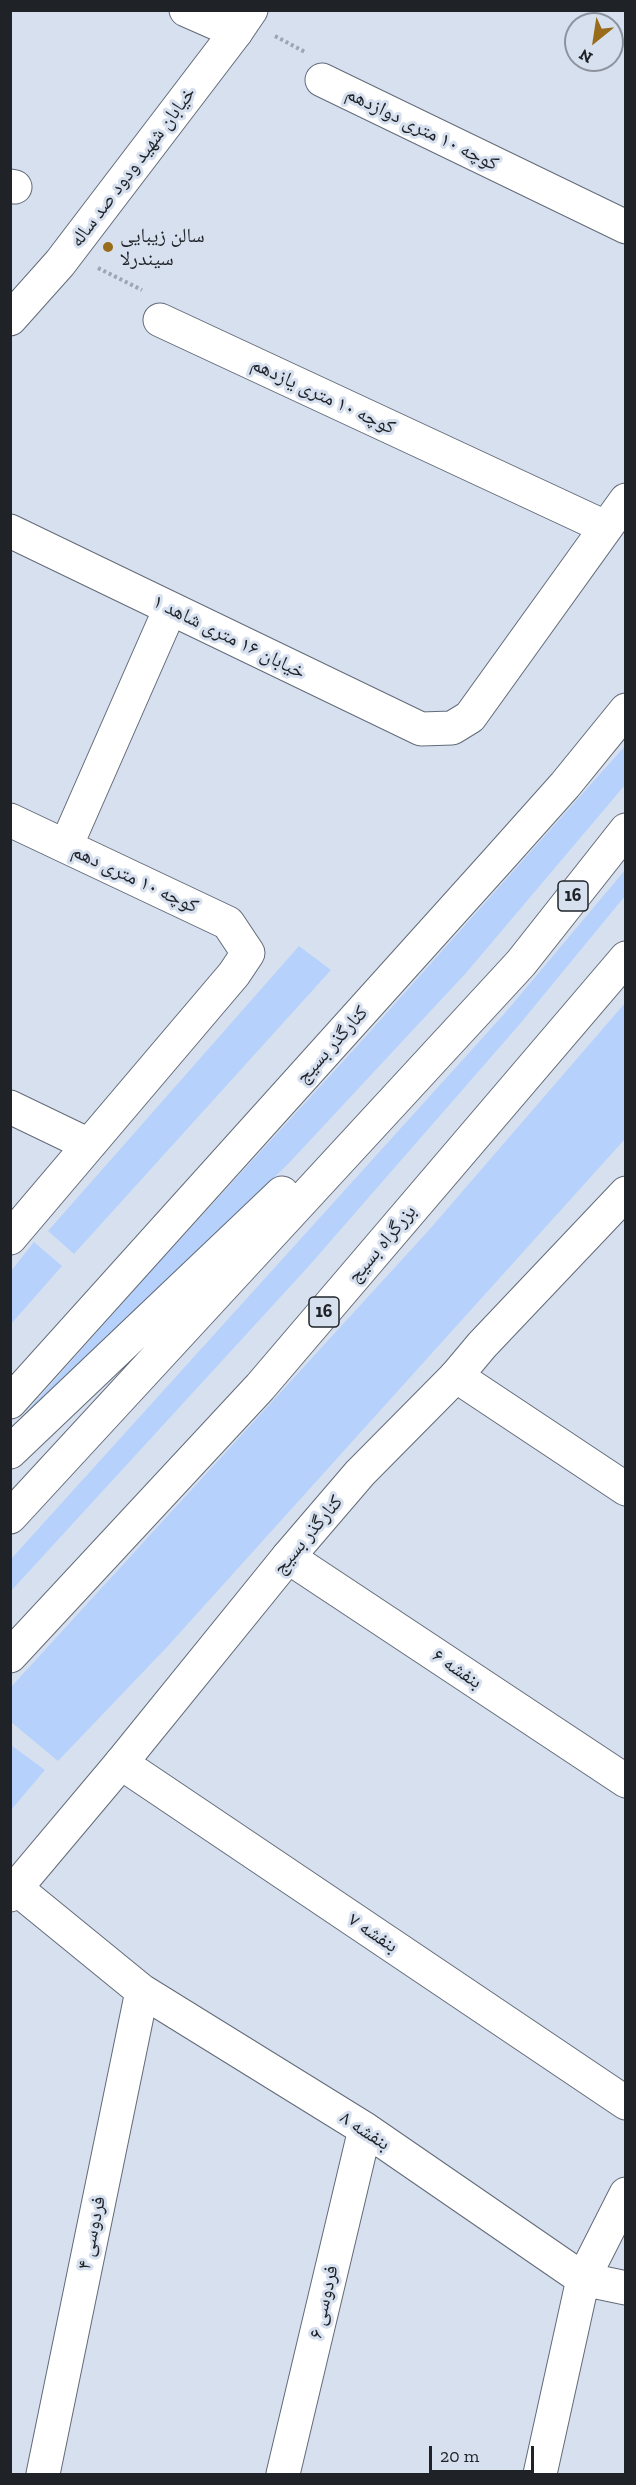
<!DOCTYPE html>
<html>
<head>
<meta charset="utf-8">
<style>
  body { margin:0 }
  #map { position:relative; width:636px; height:2485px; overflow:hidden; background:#d7e0ef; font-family:"Zilla Slab",serif }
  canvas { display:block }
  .frame { position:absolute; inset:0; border:12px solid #1f2328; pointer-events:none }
  .north { position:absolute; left:564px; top:12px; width:60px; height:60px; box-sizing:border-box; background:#d7e0ef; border:2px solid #8d949f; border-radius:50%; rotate:210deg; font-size:16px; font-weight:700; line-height:24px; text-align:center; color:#1f2328 }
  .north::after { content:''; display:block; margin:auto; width:21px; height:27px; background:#986c1a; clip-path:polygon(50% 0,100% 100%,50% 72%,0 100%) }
  .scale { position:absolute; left:429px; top:2446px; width:105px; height:27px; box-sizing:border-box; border:3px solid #1f2328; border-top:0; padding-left:8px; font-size:18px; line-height:21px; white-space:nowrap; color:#1f2328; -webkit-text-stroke:4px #d7e0ef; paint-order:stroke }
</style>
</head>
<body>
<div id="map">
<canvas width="636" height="2485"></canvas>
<div class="frame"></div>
<div class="north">N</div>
<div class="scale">20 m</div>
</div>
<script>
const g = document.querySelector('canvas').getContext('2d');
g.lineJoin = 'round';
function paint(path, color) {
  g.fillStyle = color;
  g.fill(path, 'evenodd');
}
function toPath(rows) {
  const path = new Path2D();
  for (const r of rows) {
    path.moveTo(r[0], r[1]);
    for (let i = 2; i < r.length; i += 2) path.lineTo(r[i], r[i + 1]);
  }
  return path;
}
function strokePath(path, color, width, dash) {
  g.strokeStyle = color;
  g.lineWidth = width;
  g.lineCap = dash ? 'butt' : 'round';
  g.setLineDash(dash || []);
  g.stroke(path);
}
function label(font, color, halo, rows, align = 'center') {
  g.font = font + ' "Zilla Slab","Noto Naskh Arabic",serif';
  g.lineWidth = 6;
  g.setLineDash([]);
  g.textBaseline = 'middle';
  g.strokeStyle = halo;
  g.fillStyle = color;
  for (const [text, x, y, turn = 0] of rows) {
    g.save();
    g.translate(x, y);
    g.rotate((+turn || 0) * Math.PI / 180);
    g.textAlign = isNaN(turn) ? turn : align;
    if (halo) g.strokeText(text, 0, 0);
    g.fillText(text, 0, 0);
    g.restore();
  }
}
const green = toPath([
  [625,746,625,785,466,973,289,1163,11,1433,11,1429,153,1269,358,1045],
  [625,870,625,896,519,1025,308,1267,11,1591,11,1559,505,1013],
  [299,946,331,970,74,1254,48,1231],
  [625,1003,625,1139,167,1647,58,1761,11,1722,11,1687,429,1230],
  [34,1242,62,1266,11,1324,11,1271],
  [11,1745,45,1770,11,1810]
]);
const path = toPath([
  [275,36,305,52],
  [98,268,142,290]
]);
const street = toPath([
  [186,10,236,32],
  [322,80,626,227],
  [10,186,15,187],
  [160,320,605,527],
  [10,531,421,729,452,728,470,717,626,500],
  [10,820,228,923,248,953,234,974,10,1238],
  [66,846,170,609],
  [10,1107,89,1145],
  [456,1376,626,1489],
  [288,1557,626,1781],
  [121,1763,626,2103],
  [17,1889,142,1991,365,2129,583,2279,626,2288],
  [43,2474,142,1991],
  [283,2474,365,2129],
  [540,2474,583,2279,626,2194]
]);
const secondary = toPath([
  [10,319,60,263,236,32,251,10],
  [10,1402,498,860,565,785,626,710],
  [10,1895,121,1763,288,1557,360,1473,456,1376,482,1345,626,1193]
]);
const highway = toPath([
  [10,1452,282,1193],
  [10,1517,521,963,626,830],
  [10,1656,260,1387,626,958]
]);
const markers = [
  [108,247,6,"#986c1a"]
];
const shields = [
  [573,896,30],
  [324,1312,30]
];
const shieldNames = [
  ["16",573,896],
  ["16",324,1312]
];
const streetNames = [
  ["کوچه ۱۰ متری دوازدهم",422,129,26],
  ["خیابان شهید ودود صد ساله",133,167,-53],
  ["کوچه ۱۰ متری یازدهم",323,396,25],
  ["خیابان ۱۶ متری شاهد ۱",229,637,26],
  ["کوچه ۱۰ متری دهم",135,879,25],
  ["کنارگذر بسیج",332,1045,-48],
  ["بزرگراه بسیج",382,1244,-50],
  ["کنارگذر بسیج",308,1535,-50],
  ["بنفشه ۶",457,1669,34],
  ["بنفشه ۷",373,1933,34],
  ["بنفشه ۸",365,2131,33],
  ["فردوسی ۴",92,2233,-78],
  ["فردوسی ۶",324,2302,-77]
];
const poiNames = [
  ["سالن زیبایی",120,236],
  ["سیندرلا",120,259]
];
paint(green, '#b6d2fc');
strokePath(street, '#636b78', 35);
strokePath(secondary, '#636b78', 35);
strokePath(highway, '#636b78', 35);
strokePath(path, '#9ea5b1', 4, [3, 3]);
strokePath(street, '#fff', 33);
strokePath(secondary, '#fff', 33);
strokePath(highway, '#fff', 33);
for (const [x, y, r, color] of markers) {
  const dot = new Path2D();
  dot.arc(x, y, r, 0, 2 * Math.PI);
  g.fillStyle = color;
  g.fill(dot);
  strokePath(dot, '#d7e0ef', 2);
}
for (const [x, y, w] of shields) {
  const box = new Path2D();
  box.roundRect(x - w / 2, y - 15, w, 30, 4.5);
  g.fillStyle = '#d7e0ef';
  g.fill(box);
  strokePath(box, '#1f2328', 1.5);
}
label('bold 18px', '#1f2328', null, shieldNames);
label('20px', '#1f2328', '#d7e0ef', streetNames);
label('20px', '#1f2328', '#d7e0ef', poiNames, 'left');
</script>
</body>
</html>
